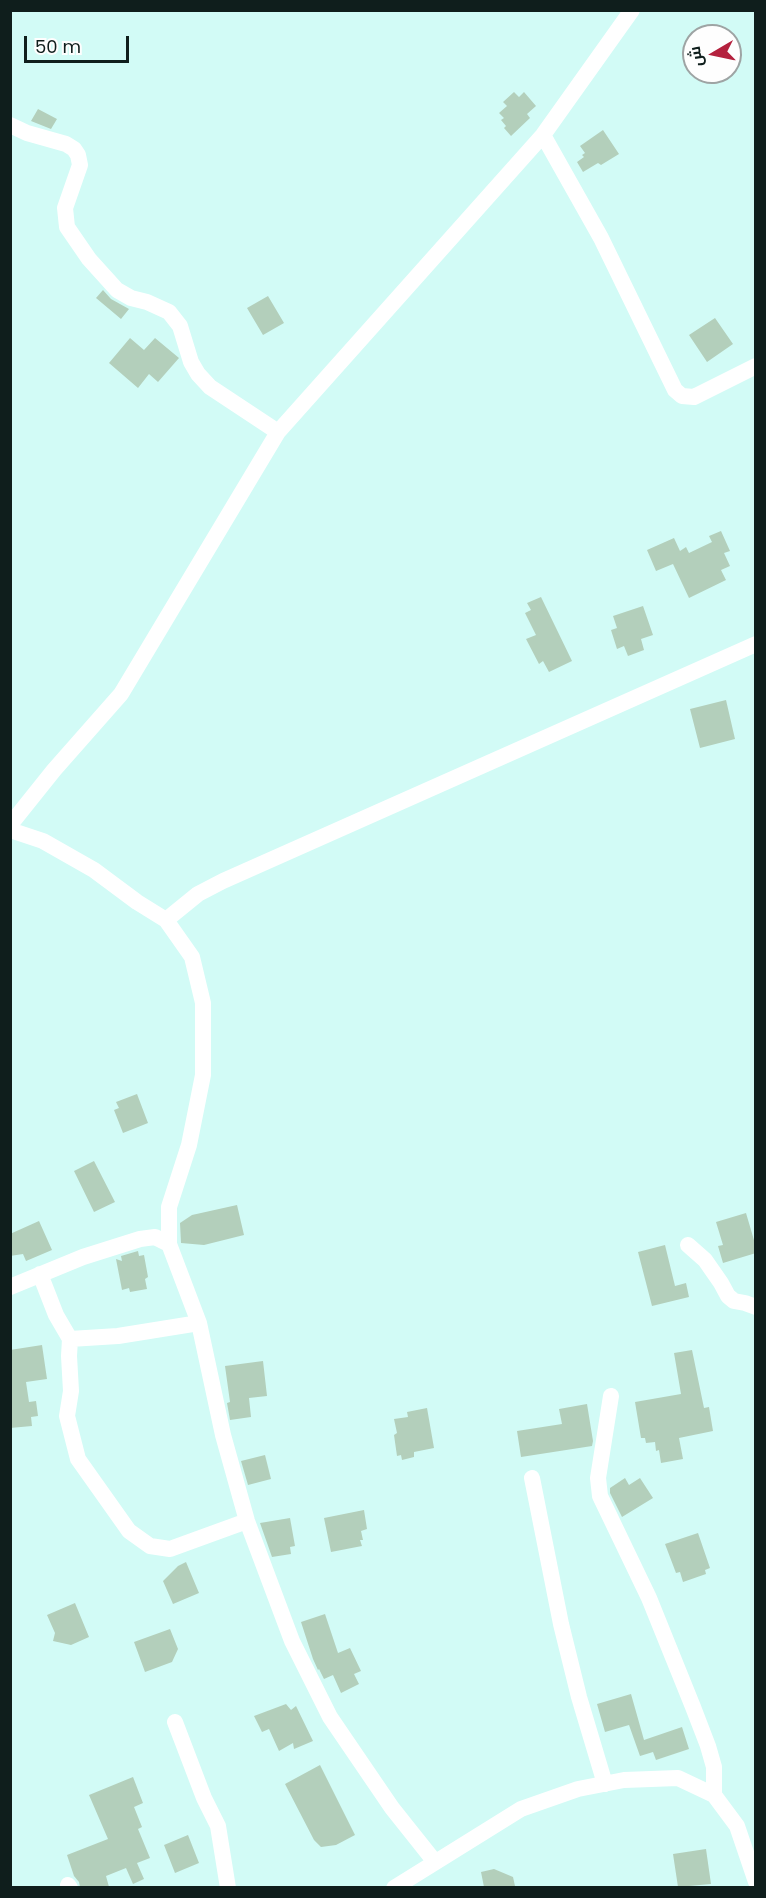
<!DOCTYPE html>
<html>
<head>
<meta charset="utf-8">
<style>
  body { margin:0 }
  #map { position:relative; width:766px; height:1898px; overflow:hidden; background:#d2fbf6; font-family:Poppins,Cairo,sans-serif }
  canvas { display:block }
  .frame { position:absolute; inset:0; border:12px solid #0f1e1c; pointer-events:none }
  .north { position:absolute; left:682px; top:24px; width:60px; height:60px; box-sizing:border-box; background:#fefefe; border:2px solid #9ea4a4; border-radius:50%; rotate:261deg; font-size:16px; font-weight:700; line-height:24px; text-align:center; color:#0f1e1c }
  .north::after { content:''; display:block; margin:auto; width:21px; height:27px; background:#b4213e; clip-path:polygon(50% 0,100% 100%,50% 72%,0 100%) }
  .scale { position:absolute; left:24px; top:36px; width:105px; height:27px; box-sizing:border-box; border:3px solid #0f1e1c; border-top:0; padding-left:8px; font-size:18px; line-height:21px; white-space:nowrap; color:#0f1e1c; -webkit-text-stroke:4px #fefefe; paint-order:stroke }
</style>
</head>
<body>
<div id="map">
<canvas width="766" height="1898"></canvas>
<div class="frame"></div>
<div class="north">ش</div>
<div class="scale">50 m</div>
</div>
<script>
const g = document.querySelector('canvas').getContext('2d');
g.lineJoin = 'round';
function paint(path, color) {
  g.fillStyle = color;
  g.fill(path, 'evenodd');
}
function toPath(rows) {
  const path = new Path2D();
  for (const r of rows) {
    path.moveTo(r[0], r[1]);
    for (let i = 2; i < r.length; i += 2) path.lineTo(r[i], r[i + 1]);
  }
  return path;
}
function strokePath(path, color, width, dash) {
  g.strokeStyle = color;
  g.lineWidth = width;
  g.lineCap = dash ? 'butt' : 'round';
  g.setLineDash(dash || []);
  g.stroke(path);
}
const building = toPath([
  [514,92,519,97,524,92,536,106,527,114,530,118,511,136,504,128,506,126,501,120,504,118,499,113,507,106,503,102],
  [38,109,57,119,51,129,31,121],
  [603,130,619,154,601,165,598,163,583,172,577,162,584,157,582,155,585,153,580,146],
  [103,290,111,299,129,309,121,319,96,298],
  [268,296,284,323,263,335,247,308],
  [715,318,733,344,707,362,689,335],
  [130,338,144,350,155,338,179,358,158,382,149,374,138,388,109,363],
  [721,531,730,551,724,553,730,566,721,570,726,580,689,598,673,564,656,571,647,550,674,538,680,551,686,547,689,553,712,542,709,536],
  [541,597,572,661,549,672,543,661,539,664,526,639,536,635,525,613,531,610,527,603],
  [643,606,653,635,641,639,644,650,628,656,624,646,617,649,611,630,617,628,613,616],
  [726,700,735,739,700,748,690,709],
  [137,1094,148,1123,123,1133,114,1110,119,1108,116,1102],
  [94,1161,115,1202,94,1212,74,1171],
  [237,1205,244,1235,204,1245,181,1243,180,1223,192,1215],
  [746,1213,756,1247,756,1253,723,1263,718,1246,723,1245,716,1222],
  [39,1221,52,1250,26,1261,23,1254,10,1256,10,1234],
  [665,1245,675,1286,686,1283,689,1297,652,1306,638,1252],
  [138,1251,139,1256,144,1255,148,1277,145,1279,147,1289,130,1292,129,1288,122,1290,116,1259,122,1261,121,1256],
  [42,1345,47,1379,26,1382,29,1402,36,1401,38,1416,31,1417,32,1426,10,1428,10,1350],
  [692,1350,704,1408,709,1407,713,1431,679,1438,683,1459,661,1463,659,1450,656,1451,655,1442,646,1443,645,1438,641,1438,635,1402,681,1394,674,1353],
  [263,1361,267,1396,249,1398,251,1417,230,1420,227,1403,230,1402,225,1366],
  [587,1404,593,1441,592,1446,521,1457,517,1431,562,1424,559,1409],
  [427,1408,434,1448,414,1452,414,1457,402,1460,401,1455,397,1456,394,1435,397,1433,394,1419,408,1417,407,1412],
  [265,1455,271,1479,248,1485,241,1461],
  [625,1478,629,1485,640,1478,653,1498,622,1517,610,1493,610,1488],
  [364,1510,367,1529,361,1531,363,1540,360,1540,362,1546,331,1552,324,1518],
  [290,1518,295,1546,290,1547,291,1554,272,1557,260,1523],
  [698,1533,710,1568,705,1570,706,1574,683,1582,680,1572,676,1573,665,1544],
  [186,1562,199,1593,173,1604,163,1581,178,1566],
  [75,1603,89,1637,71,1645,53,1641,55,1633,47,1615],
  [325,1614,338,1653,350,1648,361,1671,354,1674,359,1684,341,1693,333,1675,324,1679,319,1669,318,1670,313,1659,301,1622],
  [170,1629,178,1649,172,1662,145,1672,134,1642],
  [631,1694,644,1740,682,1727,689,1749,656,1760,653,1752,640,1756,629,1725,605,1732,597,1704],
  [286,1704,291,1710,296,1706,313,1741,294,1749,293,1743,279,1751,269,1729,262,1732,254,1716],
  [320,1765,355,1835,336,1845,321,1847,314,1840,285,1784],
  [133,1777,143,1803,134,1807,142,1827,138,1829,150,1858,137,1863,144,1879,133,1884,126,1868,106,1876,109,1887,80,1887,79,1882,74,1876,67,1855,108,1839,89,1795],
  [188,1835,199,1863,175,1873,164,1845],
  [706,1849,711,1884,678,1887,673,1854],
  [494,1869,513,1877,515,1886,484,1887,481,1872]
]);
const street = toPath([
  [10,125,27,133,66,144,74,149,78,155,80,165,65,208,67,227,89,259,117,290,131,298,147,302,169,312,180,326,191,362,198,374,210,387,278,432],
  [543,135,601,238,675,390,682,396,694,397,756,366],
  [10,825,54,770,121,694,278,432,543,135,632,10],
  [10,830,43,841,94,870,137,902,166,920,192,957,203,1003,203,1075,189,1145,169,1207,169,1244],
  [166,920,198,894,223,881,756,644],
  [688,1245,705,1260,721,1283,728,1296,734,1301,745,1303,756,1307],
  [40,1274,56,1315,70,1339],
  [10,1287,83,1257,140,1239,155,1237,169,1244,199,1323,223,1435,247,1521,292,1641,330,1717,392,1808,435,1862],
  [199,1323,118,1336,70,1339,69,1356,71,1391,67,1416,78,1459,129,1531,150,1546,170,1549,247,1521],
  [611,1396,598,1478,600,1496,649,1598,693,1707,708,1746,714,1767,714,1795],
  [532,1478,561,1624,579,1697,605,1784],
  [175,1722,204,1798,218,1826,228,1888],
  [68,1885,70,1888],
  [394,1888,521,1809,578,1789,624,1780,678,1778,714,1795,737,1826,756,1882]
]);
paint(building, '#b3cfbb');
strokePath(street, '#fff', 16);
</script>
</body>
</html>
